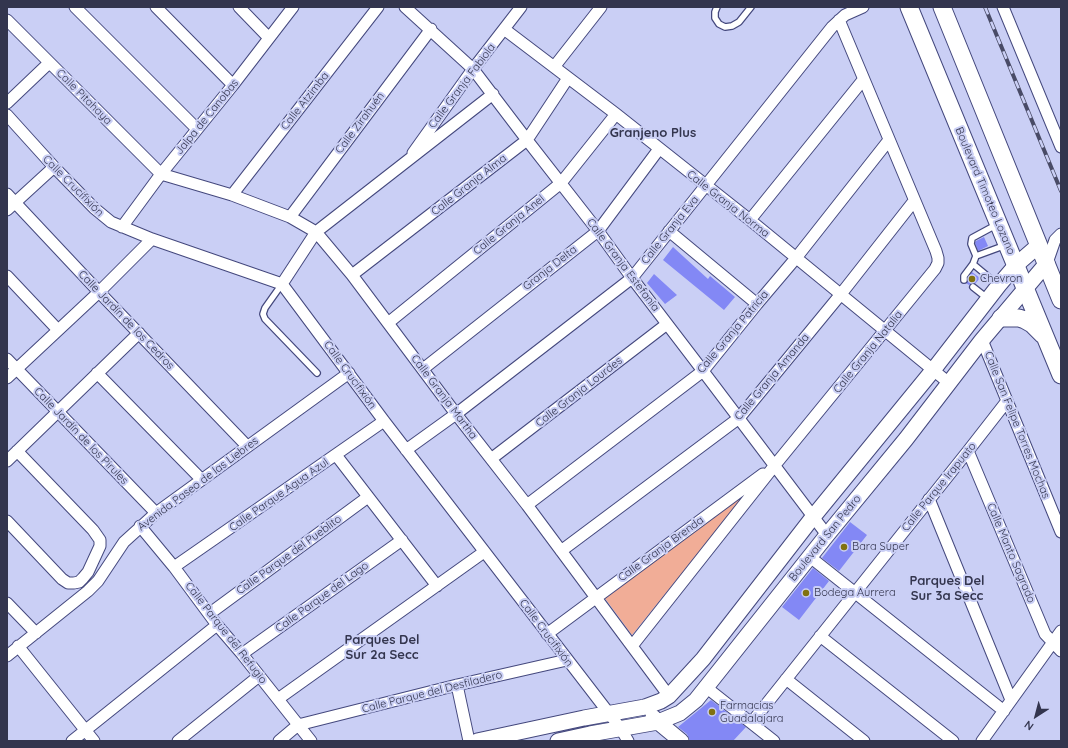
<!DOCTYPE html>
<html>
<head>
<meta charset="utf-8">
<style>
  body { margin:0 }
  #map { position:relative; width:1068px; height:748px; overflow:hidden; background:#cacff5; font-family:Quicksand,sans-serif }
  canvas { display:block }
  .frame { position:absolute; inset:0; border:8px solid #33354e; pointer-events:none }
  .north { position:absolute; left:1016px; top:696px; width:40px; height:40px; -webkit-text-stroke:3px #cacff5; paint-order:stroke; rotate:216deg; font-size:11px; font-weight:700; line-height:16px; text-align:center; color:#33354e }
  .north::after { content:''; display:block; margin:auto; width:14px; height:18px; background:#33354e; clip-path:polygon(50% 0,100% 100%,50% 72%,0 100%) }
</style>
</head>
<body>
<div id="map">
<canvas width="1068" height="748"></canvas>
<div class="frame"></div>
<div class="north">N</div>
</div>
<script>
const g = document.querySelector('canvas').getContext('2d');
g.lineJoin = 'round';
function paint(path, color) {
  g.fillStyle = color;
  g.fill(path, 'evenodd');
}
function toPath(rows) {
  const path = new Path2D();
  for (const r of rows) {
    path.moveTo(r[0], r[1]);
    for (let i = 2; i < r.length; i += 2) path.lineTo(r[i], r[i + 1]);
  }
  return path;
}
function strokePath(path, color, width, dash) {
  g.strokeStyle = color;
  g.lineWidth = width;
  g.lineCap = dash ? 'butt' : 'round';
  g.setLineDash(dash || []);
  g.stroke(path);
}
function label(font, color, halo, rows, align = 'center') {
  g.font = font + ' Quicksand,sans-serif';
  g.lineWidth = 4;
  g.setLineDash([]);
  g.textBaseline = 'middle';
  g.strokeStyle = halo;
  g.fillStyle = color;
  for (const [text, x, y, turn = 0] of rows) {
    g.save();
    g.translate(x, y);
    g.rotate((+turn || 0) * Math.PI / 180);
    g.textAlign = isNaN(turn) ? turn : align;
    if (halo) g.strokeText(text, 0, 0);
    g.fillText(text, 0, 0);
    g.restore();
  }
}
const green = toPath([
  [748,491,632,635,604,597]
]);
const building = toPath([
  [984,237,988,246,978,251,975,243,976,241],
  [673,247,708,279,710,276,735,297,724,310,663,260],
  [972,272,980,278,975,284,972,283,969,285,966,283,968,277],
  [654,274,677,295,665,304,647,283],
  [850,522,867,535,839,571,822,558],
  [813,568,829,581,799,620,782,607],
  [711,700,746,727,733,741,690,741,687,734,678,727]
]);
const lane = toPath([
  [717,7,715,12,715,18,719,24,725,27,732,26,739,22,751,7],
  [976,256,1006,245],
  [973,264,997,284],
  [964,280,964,276,973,264,976,256,971,244,972,238,996,225],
  [282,284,265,308,263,314,265,319,317,373],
  [973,287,987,298]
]);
const street = toPath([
  [75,7,197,129],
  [156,7,233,85],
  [239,7,269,38],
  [405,7,473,69,527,140,598,231,632,278,703,371,827,535],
  [1003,7,1061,147],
  [7,20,161,174,232,195,290,217,316,232,352,275,456,414,527,505,669,696],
  [504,29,616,114,750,220,949,383],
  [554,67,601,7],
  [7,103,49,63],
  [7,115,54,167,94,208,111,222,152,239,282,284,384,421,621,729,628,741],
  [413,153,473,69,521,7],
  [7,194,99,292,247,446],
  [232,195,378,7],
  [7,210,54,167],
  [290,217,431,29],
  [750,220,863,80],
  [122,227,161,174,233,85,293,7],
  [669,231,757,304],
  [1047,263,1055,240,1061,234],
  [352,275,527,140,568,78],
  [7,276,58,330],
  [282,284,316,232,493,94],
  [388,323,561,183,616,114],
  [982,340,1061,532],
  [7,359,156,513],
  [423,369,598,231,659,149],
  [97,373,201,479],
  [7,378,99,292,152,239],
  [406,450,456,414,632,278,832,27,845,15,863,7],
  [968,451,1045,634,1061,651],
  [336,455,437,586],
  [491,459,667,324],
  [7,461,139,333],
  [929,499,1011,700],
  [527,505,703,371,757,304,796,258,889,140],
  [7,521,62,579,68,583,74,583,79,582,83,578,88,572,100,546,100,540,93,530,17,451],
  [140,526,174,567,217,625,242,654,311,741],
  [561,551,739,418,841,294,914,201],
  [810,557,1004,711],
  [174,567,384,421],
  [7,603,36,633],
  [209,614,368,497],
  [547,634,763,474],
  [820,636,953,741],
  [18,646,94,741],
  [632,646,775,465,935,269,938,263,938,258,936,251,839,20],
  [242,654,402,540],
  [7,656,88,591,98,581,124,542,156,513,349,373],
  [786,679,864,741],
  [457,685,469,741],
  [707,688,774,741],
  [278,699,484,552],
  [752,722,968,451,1007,401],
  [72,741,217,625],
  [178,741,259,676],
  [279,741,298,725,457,685,567,660],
  [982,741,1061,631]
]);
const secondary = toPath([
  [653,717,658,722,681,741],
  [477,741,584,718,645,707,661,701,669,696,703,659,813,517,934,369,999,285,1016,265,1039,245],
  [558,741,590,734,658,722,680,713,696,700,827,535,906,439,982,340,1047,263]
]);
const primary = toPath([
  [909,7,1061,375],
  [942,7,1061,300],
  [1001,318,1019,318,1025,320,1032,324,1043,335]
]);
const rail = toPath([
  [985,7,1061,191]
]);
const markers = [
  [972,279,4,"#817112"],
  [844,547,4,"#817112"],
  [806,593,4,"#817112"],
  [712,712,4,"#817112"]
];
const streetNames = [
  ["Calle Granja Fabiola",462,86,-53],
  ["Calle Pitahaya",84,97,45],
  ["Calle Atzimba",305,101,-52],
  ["Jalpa de Canobas",207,117,-51],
  ["Calle Zirahuén",360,123,-53],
  ["Calle Granja Alma",469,185,-38],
  ["Calle Crucifixión",73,186,45],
  ["Boulevard Timoteo Lozano",985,191,67],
  ["Calle Granja Norma",728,204,38],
  ["Calle Granja Anel",509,225,-39],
  ["Calle Granja Eva",670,230,-51],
  ["Calle Granja Estefanía",623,265,53],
  ["Granja Delta",550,268,-38],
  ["Calle Jardín de los Cedros",126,320,46],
  ["Calle Granja Patricia",733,332,-50],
  ["Calle Granja Natalia",868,352,-51],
  ["Calle Crucifixión",350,375,54],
  ["Calle Granja Amanda",772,377,-50],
  ["Calle Granja Lourdes",579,392,-38],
  ["Calle Granja Martha",444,397,53],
  ["Calle San Felipe Torres Mochas",1017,425,68],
  ["Calle Jardín de los Pirules",81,436,46],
  ["Avenida Paseo de las Liebres",198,484,-37],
  ["Calle Parque Irapuato",939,487,-51],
  ["Calle Parque Agua Azul",279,495,-35],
  ["Boulevard San Pedro",825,538,-51],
  ["Calle Granja Brenda",661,549,-36],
  ["Calle Manto Sagrado",1011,553,67],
  ["Calle Parque del Pueblito",289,555,-36],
  ["Calle Parque del Lago",322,597,-36],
  ["Calle Parque del Refugio",226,633,52],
  ["Calle Crucifixión",546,633,53],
  ["Calle Parque del Desfiladero",432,692,-14]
];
const poiNames = [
  ["Chevron",980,279],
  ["Bara Super",852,547],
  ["Bodega Aurrera",814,593],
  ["Farmacias",720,706],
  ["Guadalajara",720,719]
];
const quarterNames = [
  ["Granjeno Plus",653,133],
  ["Parques Del",947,581],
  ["Sur 3a Secc",947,596],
  ["Parques Del",382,640],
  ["Sur 2a Secc",382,655]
];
paint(green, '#f1ad97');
paint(building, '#8388f5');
strokePath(lane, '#44487d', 8);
strokePath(street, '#44487d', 13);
strokePath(secondary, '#44487d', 17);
strokePath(primary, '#44487d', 19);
strokePath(lane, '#fff', 5.5);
strokePath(street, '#fff', 11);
strokePath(secondary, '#fff', 15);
strokePath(primary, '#fff', 17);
strokePath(rail, '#494b66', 4);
strokePath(rail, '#cacff5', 2.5, [8]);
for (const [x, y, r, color] of markers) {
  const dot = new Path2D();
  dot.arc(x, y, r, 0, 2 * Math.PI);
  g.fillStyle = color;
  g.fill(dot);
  strokePath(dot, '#cacff5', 1.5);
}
label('11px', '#33354e', '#cacff5', streetNames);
label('11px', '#33354e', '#cacff5', poiNames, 'left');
label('bold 13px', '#33354e', '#cacff5', quarterNames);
</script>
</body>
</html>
